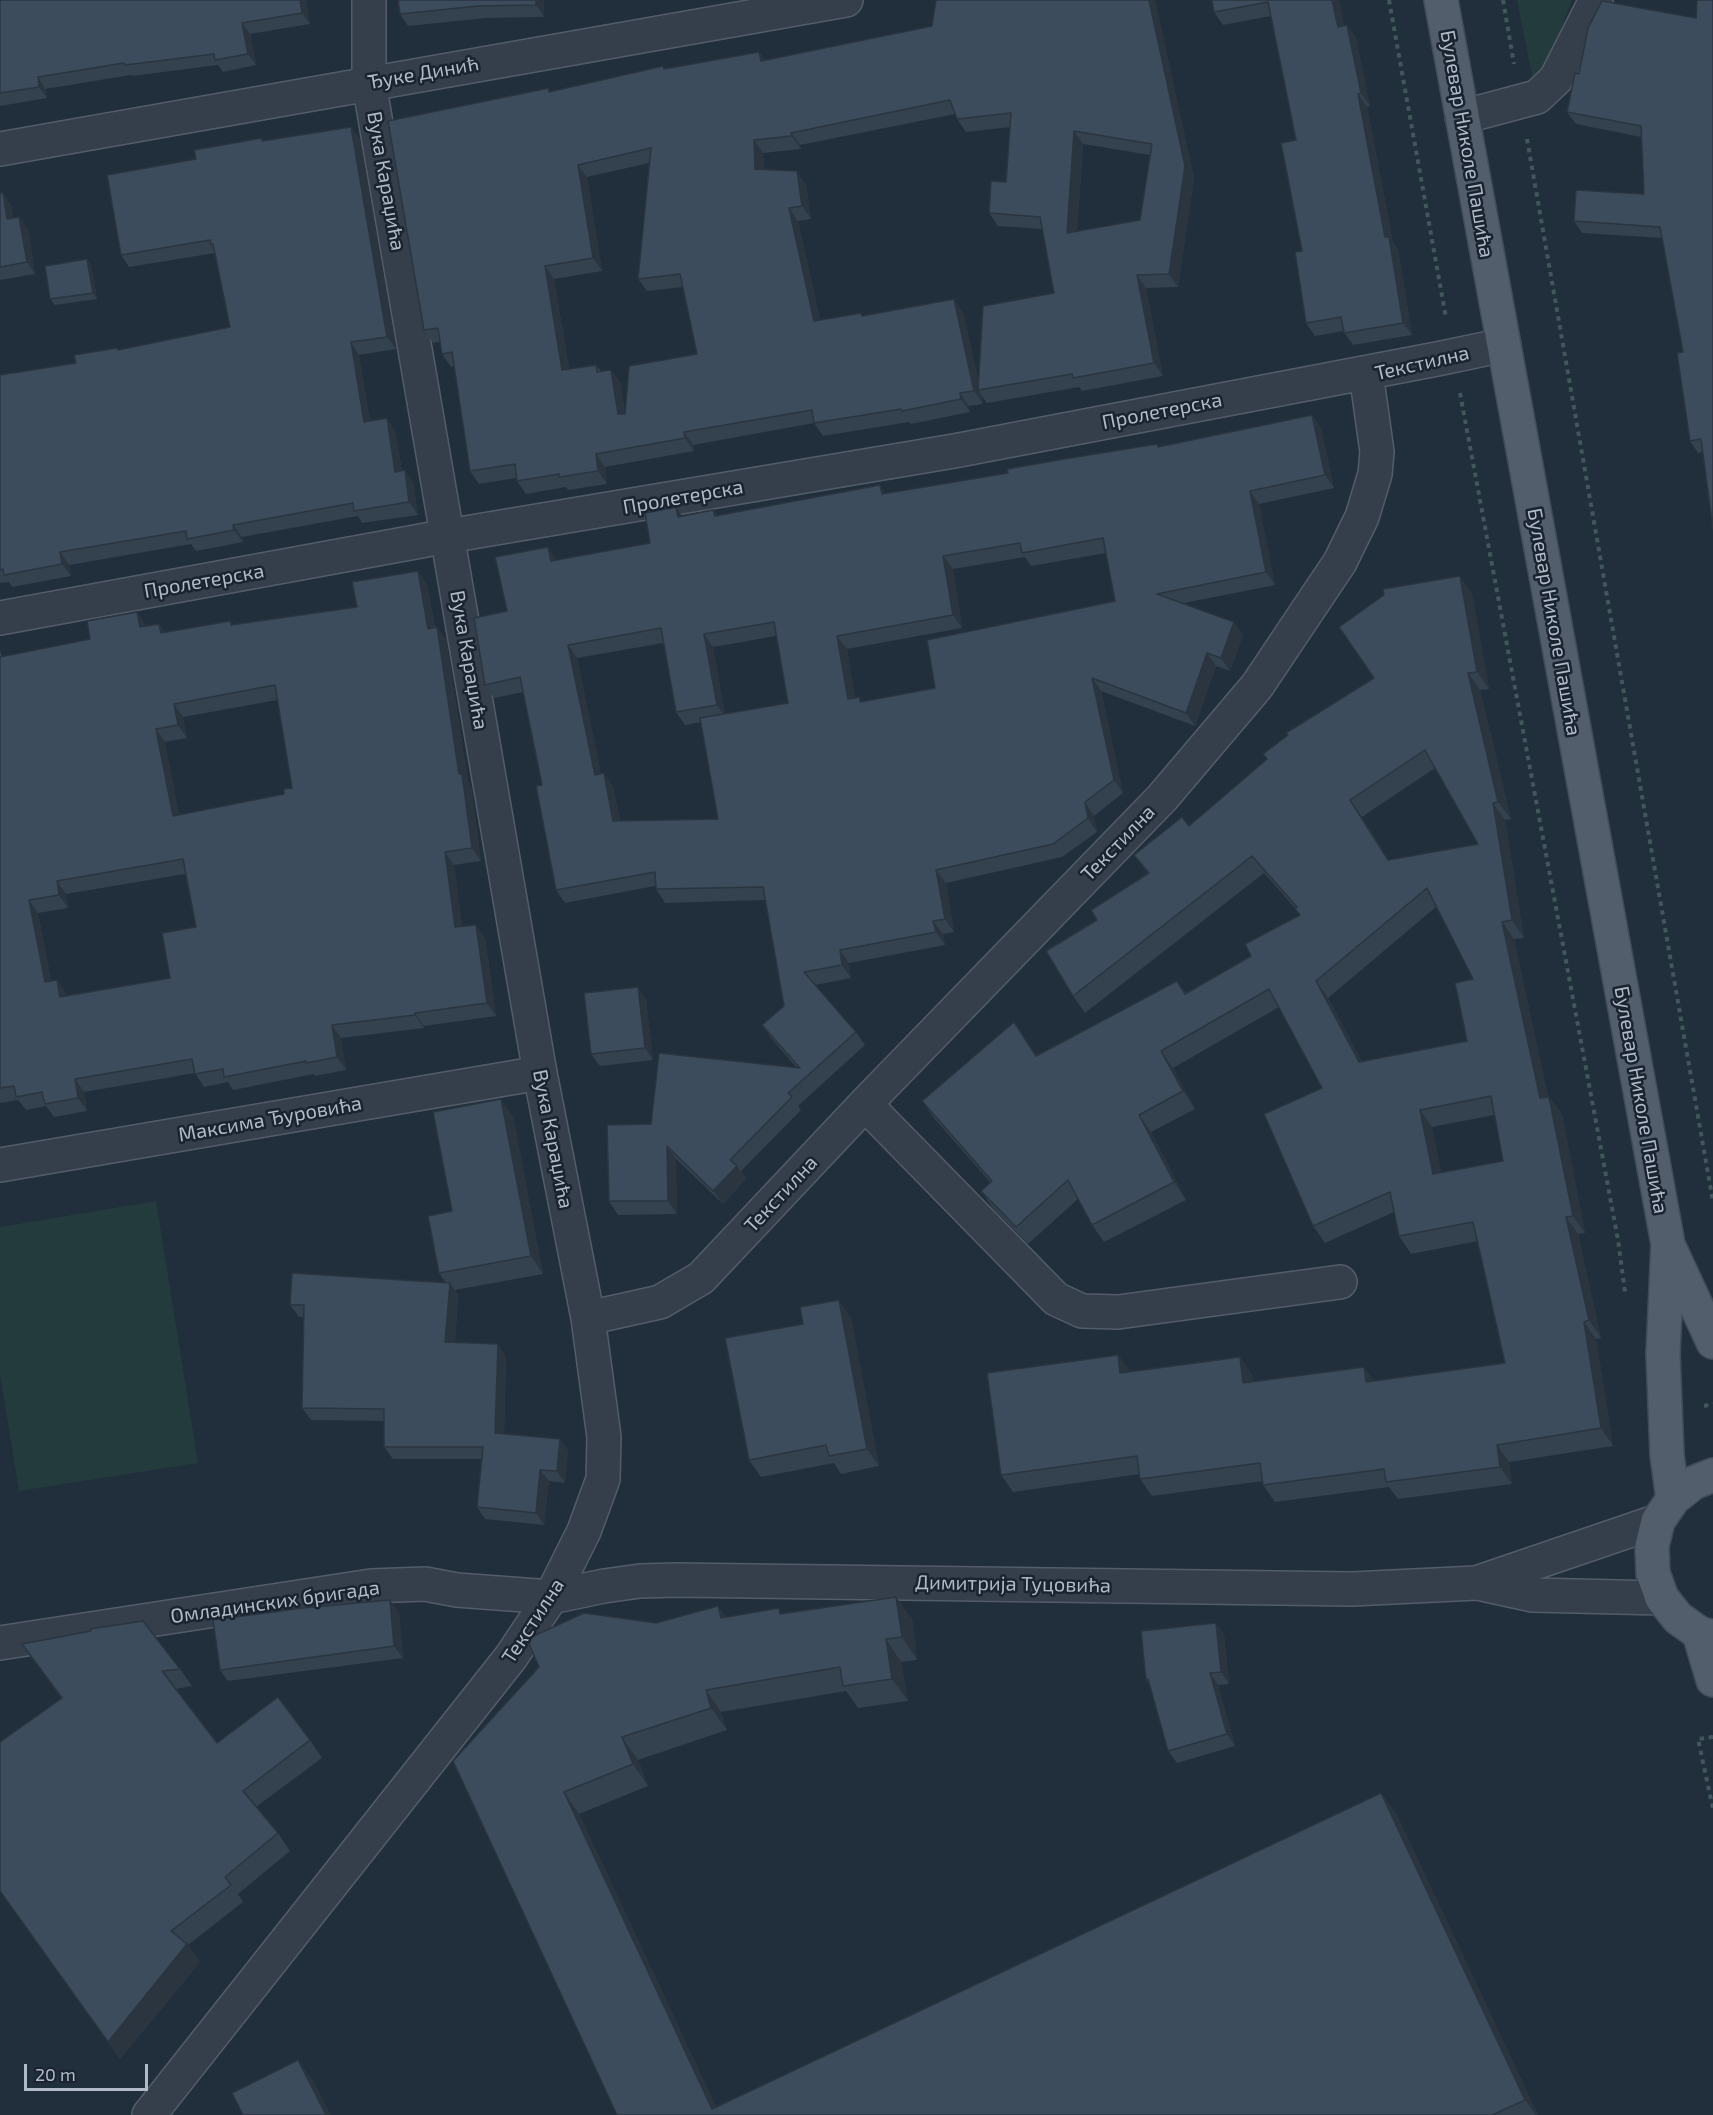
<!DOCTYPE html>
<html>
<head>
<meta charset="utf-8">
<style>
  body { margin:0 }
  #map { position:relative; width:1713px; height:2115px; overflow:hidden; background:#212e3c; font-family:"Exo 2",sans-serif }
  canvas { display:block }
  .scale { position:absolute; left:24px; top:2064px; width:124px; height:27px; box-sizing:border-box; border:3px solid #b0bac8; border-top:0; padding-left:8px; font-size:18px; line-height:21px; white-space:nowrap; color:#b0bac8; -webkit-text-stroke:4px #1a2431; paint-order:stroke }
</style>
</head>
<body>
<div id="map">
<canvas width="1713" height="2115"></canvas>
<div class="scale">20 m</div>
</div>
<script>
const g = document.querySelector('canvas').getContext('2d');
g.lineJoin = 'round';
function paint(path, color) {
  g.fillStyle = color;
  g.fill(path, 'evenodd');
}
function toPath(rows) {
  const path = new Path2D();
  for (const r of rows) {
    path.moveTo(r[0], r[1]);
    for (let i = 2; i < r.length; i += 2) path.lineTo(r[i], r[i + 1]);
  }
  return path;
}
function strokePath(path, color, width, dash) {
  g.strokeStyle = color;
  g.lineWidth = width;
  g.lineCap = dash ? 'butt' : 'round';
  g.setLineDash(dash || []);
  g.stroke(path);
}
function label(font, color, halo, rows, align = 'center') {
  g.font = font + ' "Exo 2",sans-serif';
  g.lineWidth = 5;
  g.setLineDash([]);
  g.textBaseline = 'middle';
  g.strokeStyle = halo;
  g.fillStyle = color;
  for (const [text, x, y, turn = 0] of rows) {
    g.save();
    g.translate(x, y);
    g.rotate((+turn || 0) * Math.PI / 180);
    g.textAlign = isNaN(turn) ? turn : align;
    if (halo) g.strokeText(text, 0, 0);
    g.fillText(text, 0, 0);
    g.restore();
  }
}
const green = toPath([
  [1517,0,1572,0,1545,71,1534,86],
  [156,1201,198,1463,19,1491,0,1374,0,1227]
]);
const path = toPath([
  [1389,0,1446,318],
  [1503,0,1514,64],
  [1527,139,1713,1202],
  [1460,393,1618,1240,1625,1292],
  [1704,1406,1713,1404],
  [1713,1737,1698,1739,1713,1809]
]);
const minor = toPath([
  [369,0,369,83,540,1073,588,1318],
  [1462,117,1537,97,1556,79,1596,0],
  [0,149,846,0],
  [0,618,448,536,954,451,1437,359,1504,345],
  [865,1104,1056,1299,1082,1311,1118,1312,1340,1282],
  [0,1165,540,1073],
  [1477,1583,1532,1595,1662,1598],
  [0,1643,371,1586,425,1584,457,1590,551,1597,604,1586,640,1581,677,1580,1352,1589,1476,1583,1658,1521],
  [149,2115,511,1657,551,1597,584,1531,603,1479,604,1437,588,1318,660,1302,701,1278,865,1104,1162,798,1257,686,1340,562,1362,517,1375,474,1377,452,1366,373]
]);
const major = toPath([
  [1441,0,1668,1244,1663,1354,1667,1455,1673,1499],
  [1670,1249,1713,1342],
  [1713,1475,1693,1483,1673,1499,1658,1521,1652,1546,1653,1573,1662,1598,1678,1618,1699,1633,1713,1637],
  [1699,1633,1713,1680]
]);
const wall = toPath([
  [0,0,306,0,310,24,250,34,256,65,223,72,218,65,132,76,131,75,45,89,47,98,0,106],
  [398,0,544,0,544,17,486,18,408,26,400,14],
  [936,0,1155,0,1194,178,1178,287,1146,288,1163,376,1082,391,1079,387,987,403,982,396,983,404,969,406,970,412,911,424,909,422,823,436,814,423,693,445,694,451,605,467,607,484,568,490,566,487,526,494,517,481,516,478,479,484,470,471,454,366,451,367,442,354,440,342,433,343,424,330,551,91,665,69,759,52,765,60,932,26],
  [955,114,957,119,966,132,1010,127,1006,182,989,213,998,226,1042,229,1054,293,978,380,963,312,863,316,820,320,798,221,811,219,806,184,764,170,763,153,801,149,800,145],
  [1083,144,1150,155,1140,220,1077,231],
  [649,163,638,279,647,291,683,287,697,354,625,413,620,382,611,370,601,371,596,365,569,369,554,279,602,271,587,177],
  [1212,0,1339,0,1344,26,1347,25,1356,38,1370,106,1367,107,1393,242,1398,249,1412,335,1353,345,1343,331,1315,336,1306,323,1296,140,1271,16,1223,25,1214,12],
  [1696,18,1702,452,1698,453,1690,441,1683,352,1662,238,1582,233,1574,221,1644,194,1641,137,1576,124,1567,112,1579,74],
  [262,138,263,141,360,139,396,349,359,355,370,421,387,418,395,431,402,471,413,482,418,515,362,523,358,516,242,537,243,542,196,551,191,544,69,565,71,576,12,587,9,582,0,583,0,375,76,363,117,348,119,350,230,327,215,253,129,267,121,255,196,159],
  [0,193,11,205,13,218,19,217,28,229,35,274,0,280],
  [87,259,91,265,97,299,55,305,50,299],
  [1321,428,1334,488,1259,504,1275,585,1184,603,1234,622,1243,635,1230,671,1216,666,1195,726,1101,691,1123,793,1094,816,1097,832,1062,857,946,883,954,932,943,934,945,945,849,963,851,978,815,985,856,1032,865,1045,798,1106,801,1110,741,1171,746,1179,723,1204,676,1159,677,1214,618,1215,609,1201,651,1124,797,1068,771,1038,762,1025,784,1006,765,900,665,903,656,889,655,886,565,903,556,890,542,785,523,692,494,698,485,685,507,611,557,560,650,543,682,516,713,510,717,515,886,494,1159,447],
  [1106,553,1115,601,935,688,863,702,855,698,847,649,962,628,953,569,1025,557,1031,566],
  [776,636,788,703,725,714,713,647],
  [663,643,676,712,685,725,701,722,718,819,620,821,613,786,601,774,577,658],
  [427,584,435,627,446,639,468,782,471,786,481,861,454,865,462,926,476,925,485,938,496,1016,424,1026,424,1028,341,1038,346,1070,315,1076,314,1074,233,1090,228,1082,204,1087,195,1073,84,1092,87,1111,54,1117,46,1106,26,1110,18,1100,0,1103,0,650,2,657,90,639,137,612,146,626,159,624,165,633,230,621,233,625,357,607],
  [277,700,292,788,284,794,179,815,165,742,187,738,183,717],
  [185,874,196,927,170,978,66,996,66,993,57,980,51,980,38,913,68,908,66,894],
  [1472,593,1489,689,1480,690,1511,819,1505,820,1524,938,1514,939,1548,1097,1549,1097,1562,1114,1585,1233,1578,1234,1601,1338,1596,1339,1613,1446,1509,1462,1512,1484,1398,1499,1389,1487,1275,1502,1263,1485,1263,1481,1152,1496,1140,1479,1140,1474,1013,1492,1001,1475,1118,1355,1130,1372,1252,1374,1253,1382,1373,1381,1505,1363,1478,1241,1411,1254,1399,1236,1394,1212,1325,1243,1313,1226,1322,1088,1279,1007,1173,1068,1195,1109,1151,1132,1186,1200,1104,1242,1092,1225,1078,1199,1028,1244,993,1208,981,1191,991,1183,934,1118,922,1101,1014,1022,1037,1056,1177,981,1186,993,1251,956,1300,915,1295,908,1264,873,1085,1013,1073,996,1097,920,1148,874,1134,855,1189,826,1374,678],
  [1435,768,1478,844,1389,860,1362,817],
  [1436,907,1473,979,1467,1041,1362,1062,1328,998],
  [1494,1115,1503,1161,1441,1173,1432,1127],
  [646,999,653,1060,600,1066,591,1054],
  [513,1116,543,1274,455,1290,458,1295,455,1343,506,1356,504,1434,560,1439,568,1451,565,1483,549,1481,544,1525,485,1519,477,1507,481,1459,393,1459,384,1447,384,1421,311,1420,302,1408,304,1317,299,1317,290,1305,446,1283,439,1273,452,1211],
  [851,1318,879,1466,841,1474,834,1463,761,1477,749,1460],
  [896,1597,912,1619,917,1660,901,1662,908,1701,858,1708,846,1691,721,1712,727,1730,638,1760,648,1786,579,1814,716,2107,1381,1793,1397,1815,1538,2115,617,2115,453,1761,656,1623,718,1606,726,1617,783,1614],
  [399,1612,403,1658,228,1681,220,1670],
  [1216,1623,1224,1635,1229,1684,1218,1685,1235,1746,1177,1763,1168,1751,1150,1686,1146,1680],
  [22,1644,180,1669,192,1686,175,1689,217,1743,310,1740,322,1758,256,1807,278,1833,290,1851,238,1894,243,1902,188,1945,200,1962,120,2059,0,1891,61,1698]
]);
const shadedWall = toPath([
  [300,0,306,0,310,24,302,13],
  [536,0,544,0,544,17,536,5],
  [1149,0,1155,0,1194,178,1178,287,1169,274],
  [1332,0,1339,0,1347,40,1338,27],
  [242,23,250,34,256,65,248,54],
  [1347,25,1356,38,1370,106,1361,93],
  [759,52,768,65,761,61],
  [38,77,45,89,47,98,39,87],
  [1358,94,1367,107,1393,242,1398,249,1412,335,1403,323,1385,237],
  [351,127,360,139,396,349,387,337],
  [1074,131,1083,144,1076,246,1067,233],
  [791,133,800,145,801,149,792,136],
  [754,140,763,153,764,182,755,169],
  [578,165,587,177,602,271,593,258],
  [797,171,806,184,811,219,802,206],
  [3,193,11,205,15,231,7,219],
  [789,208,798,221,823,334,814,321],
  [19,217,28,229,35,274,27,262],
  [87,259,91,265,97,299,93,293],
  [545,266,554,279,571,383,562,370],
  [1137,275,1146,288,1163,376,1154,363],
  [954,299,963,312,980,390,978,390,982,396,983,404,974,391],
  [351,342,359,355,372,434,364,422],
  [611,370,620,382,627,427,618,414],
  [960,393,969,406,970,412,961,399],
  [1312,415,1321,428,1334,488,1325,475],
  [387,418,395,431,404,484,395,472],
  [684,432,693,445,694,451,685,438],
  [596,454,605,467,607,484,598,471],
  [405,470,413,482,418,515,409,502],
  [880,485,889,498,882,494],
  [1250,491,1259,504,1275,585,1266,572],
  [676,507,685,520,678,517],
  [233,525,242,537,243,542,234,530],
  [548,547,557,560,551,561],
  [60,552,69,565,71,576,62,564],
  [943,556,953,569,962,628,953,615],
  [418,571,427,584,437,641,428,629],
  [1460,576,1472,593,1489,689,1477,672],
  [137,612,146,625,149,640,140,627],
  [1234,622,1243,635,1230,671,1221,658],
  [159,624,168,637,161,633],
  [437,627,446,639,468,782,471,786,481,861,472,848,459,774],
  [704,634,713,647,726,718,717,705],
  [837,636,847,649,857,712,848,699],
  [568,645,577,658,604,788,595,775],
  [1207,653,1216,666,1195,726,1186,713],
  [1468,673,1480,690,1511,819,1498,802],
  [1092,678,1101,691,1123,793,1114,780],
  [174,704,183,717,187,738,178,725],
  [156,729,165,742,182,829,173,816],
  [604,773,613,786,622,834,613,821],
  [1350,800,1362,817,1400,877,1388,860],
  [1085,802,1094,816,1097,832,1088,818],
  [1493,803,1505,820,1524,938,1512,920],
  [445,852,454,865,464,940,455,927],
  [936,870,946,883,954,932,945,919],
  [57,881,66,894,68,908,59,895],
  [29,900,38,913,54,995,45,982],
  [933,921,943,934,945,945,936,932],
  [1502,922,1514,939,1552,1116,1540,1098],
  [476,925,485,938,496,1016,487,1003],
  [840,950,849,963,851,978,842,965],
  [57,980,66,993,69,1010,60,997],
  [1316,981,1328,998,1371,1080,1359,1062],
  [638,987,646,999,653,1060,645,1048],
  [415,1013,424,1026,424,1028,415,1015],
  [332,1025,341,1038,346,1070,337,1057],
  [1161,1051,1173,1068,1195,1109,1183,1091],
  [75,1079,84,1092,87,1111,78,1098],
  [1549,1097,1562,1114,1585,1233,1573,1216],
  [501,1099,513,1116,543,1274,531,1256],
  [1420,1110,1432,1127,1445,1191,1433,1174],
  [1139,1115,1151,1132,1186,1200,1174,1182],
  [667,1146,676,1159,677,1214,668,1201],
  [737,1166,746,1179,723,1204,713,1191],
  [1566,1217,1578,1234,1601,1338,1589,1320],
  [450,1283,458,1295,454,1354,445,1342],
  [839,1300,851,1318,879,1466,867,1449],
  [1584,1322,1596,1339,1613,1446,1601,1428],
  [498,1344,506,1356,504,1445,495,1433],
  [1118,1355,1130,1372,1120,1373],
  [1240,1357,1252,1374,1255,1400,1243,1383],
  [1364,1367,1376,1384,1366,1382],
  [560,1439,568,1451,565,1483,557,1471],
  [1497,1445,1509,1462,1512,1484,1500,1467],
  [540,1470,549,1481,544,1525,536,1513],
  [896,1597,912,1619,917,1660,902,1637],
  [390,1600,399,1612,403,1658,394,1646],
  [718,1606,734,1628,721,1618],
  [1216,1623,1224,1635,1229,1684,1221,1672],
  [886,1639,901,1662,908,1701,892,1679],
  [1210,1673,1218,1685,1235,1746,1227,1734],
  [706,1690,721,1712,727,1730,711,1708],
  [622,1737,638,1760,648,1786,633,1764],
  [564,1792,579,1814,720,2115,712,2109],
  [1381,1793,1397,1815,1538,2115,1536,2115,1525,2100],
  [187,1944,200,1962,120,2059,108,2042],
  [298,2060,314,2082,331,2115,326,2115]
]);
const building = toPath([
  [0,0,300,0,302,13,242,23,248,54,215,60,214,54,125,65,124,63,38,77,39,87,0,93,0,0],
  [398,0,536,0,536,5,478,6,400,14,398,0],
  [936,0,1149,0,1185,166,1169,274,1137,275,1154,363,1073,378,1072,374,978,390,983,306,1054,293,1040,217,989,213,991,181,1006,182,1011,113,957,119,950,100,791,133,792,136,754,140,755,169,797,171,802,206,789,208,814,321,861,313,862,316,954,299,974,391,960,393,961,399,902,411,901,409,814,423,812,410,684,432,685,438,596,454,598,471,559,477,559,474,517,481,515,464,470,471,452,352,442,354,438,328,424,330,388,121,549,88,549,92,663,66,664,69,759,52,761,61,932,26,936,0],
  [1074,131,1152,144,1140,220,1067,233,1074,131],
  [651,148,638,279,680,274,697,354,629,366,625,414,618,414,611,370,597,372,596,365,562,370,545,266,593,258,578,165,651,148],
  [1212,0,1332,0,1338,27,1347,25,1361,93,1358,94,1385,237,1389,237,1403,323,1344,333,1341,317,1306,323,1295,252,1302,251,1281,143,1296,140,1268,2,1214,12,1212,0],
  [1697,0,1713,0,1713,529,1701,439,1690,441,1677,353,1683,352,1660,227,1574,221,1576,190,1644,194,1641,126,1567,112,1575,73,1579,74,1588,28,1602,1,1696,18,1697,0],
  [351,127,387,337,351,342,364,422,387,418,395,472,405,470,409,502,354,511,353,503,233,525,234,530,187,539,186,531,60,552,62,564,4,575,3,569,0,570,0,375,76,363,74,355,117,348,118,350,230,327,213,244,211,245,210,240,121,255,107,175,196,159,194,150,262,138,262,141,351,127],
  [0,193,3,193,7,219,19,217,27,262,0,267,0,193],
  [87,259,93,293,50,299,45,266,87,259],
  [1312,415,1325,475,1250,491,1266,572,1157,594,1234,622,1221,658,1207,653,1186,713,1092,678,1114,780,1085,802,1088,818,1053,844,936,870,945,919,933,921,936,932,840,950,842,965,804,972,856,1032,788,1093,792,1097,730,1160,737,1166,713,1191,667,1146,668,1201,609,1201,607,1125,651,1124,659,1053,800,1068,762,1025,784,1006,763,887,656,889,655,872,556,890,536,786,542,785,520,677,485,685,474,618,507,611,495,557,548,547,551,561,650,543,645,513,676,507,678,517,713,510,715,516,880,485,882,494,1008,473,1007,469,1064,459,1157,444,1158,447,1312,415],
  [1103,538,1115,601,927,640,935,688,860,702,860,697,848,699,837,636,953,615,943,556,1020,543,1022,553,1103,538],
  [774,622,788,703,700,718,718,819,613,821,604,773,595,775,568,645,661,628,676,712,717,705,704,634,774,622],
  [418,571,428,629,437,627,459,774,462,774,472,848,445,852,455,927,476,925,487,1003,415,1013,415,1015,332,1025,337,1057,306,1063,306,1061,224,1077,223,1069,195,1074,192,1059,75,1079,78,1098,45,1104,42,1092,16,1097,14,1086,0,1088,0,657,90,639,87,621,137,612,140,627,159,624,161,633,230,621,231,625,357,607,352,582,418,571],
  [275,685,292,788,284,789,284,794,173,816,156,729,178,725,174,704,275,685],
  [183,859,196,927,162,933,170,978,60,997,57,980,45,982,29,900,59,895,57,881,183,859],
  [1460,576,1477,672,1468,673,1498,802,1493,803,1512,920,1502,922,1540,1098,1549,1097,1573,1216,1566,1217,1589,1320,1584,1322,1601,1428,1497,1445,1500,1467,1386,1482,1384,1469,1263,1485,1260,1463,1140,1479,1137,1456,1001,1475,987,1373,1118,1355,1120,1373,1240,1357,1243,1383,1364,1367,1366,1382,1505,1363,1473,1222,1399,1236,1390,1192,1313,1226,1264,1114,1322,1088,1269,989,1161,1051,1183,1091,1139,1115,1174,1182,1092,1225,1068,1180,1016,1227,981,1191,992,1181,922,1101,1014,1022,1036,1056,1177,981,1185,994,1251,956,1245,944,1300,915,1295,909,1297,907,1252,856,1073,996,1046,951,1097,920,1091,910,1149,873,1134,855,1182,817,1189,826,1267,759,1263,754,1288,735,1286,733,1374,678,1339,627,1384,595,1383,589,1460,576],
  [1425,750,1478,844,1388,860,1350,800,1425,750],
  [1427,888,1473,979,1455,983,1467,1041,1359,1062,1316,981,1427,888],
  [1491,1096,1503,1161,1433,1174,1420,1110,1491,1096],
  [638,987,645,1048,591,1054,584,993,638,987],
  [501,1099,531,1256,439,1273,428,1216,452,1211,433,1112,501,1099],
  [292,1273,450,1283,445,1342,498,1344,495,1433,560,1439,557,1471,540,1470,536,1513,477,1507,483,1447,384,1447,384,1409,302,1408,304,1305,290,1305,292,1273],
  [839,1300,867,1449,829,1456,826,1445,749,1460,725,1338,803,1324,800,1307,839,1300],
  [896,1597,902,1637,886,1639,892,1679,843,1686,840,1667,706,1690,711,1708,622,1737,633,1764,564,1792,712,2109,1381,1793,1525,2100,1492,2115,617,2115,453,1761,539,1667,527,1639,584,1613,656,1623,718,1606,721,1618,779,1608,780,1614,896,1597],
  [390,1600,394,1646,220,1670,213,1620,303,1608,390,1600],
  [143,1621,180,1669,162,1671,217,1743,278,1697,310,1740,243,1791,278,1833,225,1877,231,1885,171,1931,187,1944,108,2042,0,1891,0,1742,62,1698,22,1644,91,1631,90,1629,143,1621],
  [1216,1623,1221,1672,1210,1673,1227,1734,1168,1751,1148,1679,1146,1680,1141,1631,1216,1623],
  [298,2060,326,2115,243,2115,232,2093,298,2060]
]);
const streetNames = [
  ["Ђуке Динић",423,73,-10],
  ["Булевар Николе Пашића",1467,144,80],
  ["Вука Караџића",386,181,80],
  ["Текстилна",1422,363,-13],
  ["Пролетерска",1162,411,-11],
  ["Пролетерска",683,497,-10],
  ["Пролетерска",204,581,-10],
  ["Булевар Николе Пашића",1554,622,80],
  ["Вука Караџића",469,660,80],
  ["Текстилна",1118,843,-46],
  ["Булевар Николе Пашића",1641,1100,80],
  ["Максима Ђуровића",270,1119,-10],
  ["Вука Караџића",553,1139,79],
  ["Текстилна",781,1194,-47],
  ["Димитрија Туцовића",1013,1584,1],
  ["Омладинских бригада",275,1602,-8],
  ["Текстилна",533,1621,-57]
];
paint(green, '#233b3d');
strokePath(minor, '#535d6a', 36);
strokePath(major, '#414b58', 36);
strokePath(path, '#40585a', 4, [4.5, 4.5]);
strokePath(minor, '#353f4c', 33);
strokePath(major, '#525e6c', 33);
paint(wall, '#34414f');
paint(shadedWall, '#2a3540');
paint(building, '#3c4c5c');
strokePath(building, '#2a3540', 1.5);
label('20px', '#b0bac8', '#1a2431', streetNames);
</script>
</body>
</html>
